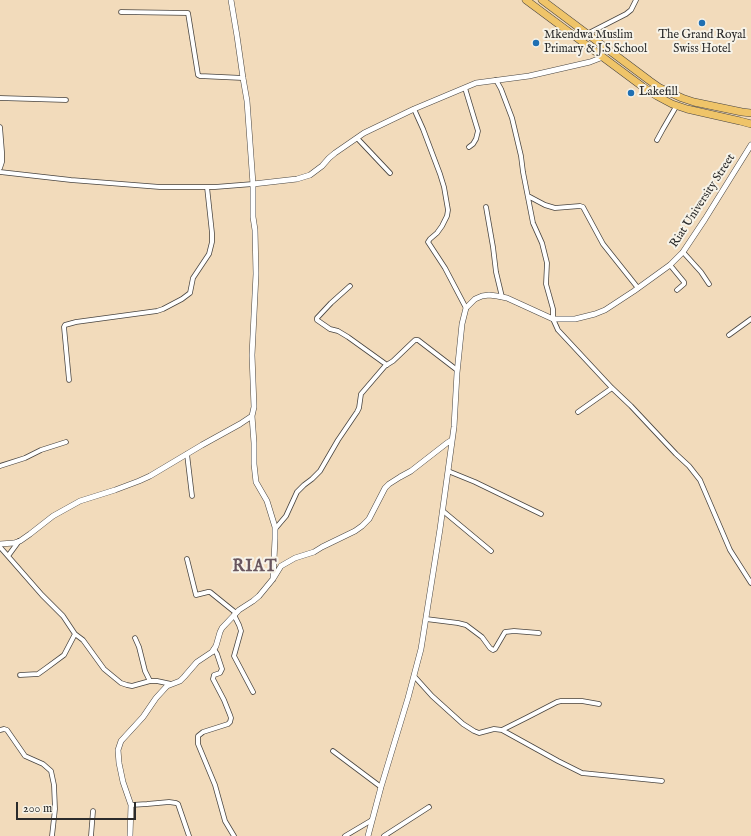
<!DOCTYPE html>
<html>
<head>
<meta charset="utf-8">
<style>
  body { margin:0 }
  #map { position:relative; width:751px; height:836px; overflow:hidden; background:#f2dbbb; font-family:"IM FELL English",serif }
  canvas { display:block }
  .scale { position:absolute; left:16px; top:802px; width:120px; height:18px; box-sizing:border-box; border:2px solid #2b2b2b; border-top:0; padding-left:5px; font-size:12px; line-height:14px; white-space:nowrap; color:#2b2b2b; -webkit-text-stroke:3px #f7f3e8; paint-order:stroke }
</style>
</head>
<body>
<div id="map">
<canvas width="751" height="836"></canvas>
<div class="scale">200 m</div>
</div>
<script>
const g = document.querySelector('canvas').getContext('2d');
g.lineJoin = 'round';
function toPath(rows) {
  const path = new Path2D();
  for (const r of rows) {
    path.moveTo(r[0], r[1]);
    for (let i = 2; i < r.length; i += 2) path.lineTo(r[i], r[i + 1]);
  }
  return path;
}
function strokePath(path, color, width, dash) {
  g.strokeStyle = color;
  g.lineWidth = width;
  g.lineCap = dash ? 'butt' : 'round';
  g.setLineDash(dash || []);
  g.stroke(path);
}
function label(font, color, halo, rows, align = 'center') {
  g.font = font + ' "IM FELL English",serif';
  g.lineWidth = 4;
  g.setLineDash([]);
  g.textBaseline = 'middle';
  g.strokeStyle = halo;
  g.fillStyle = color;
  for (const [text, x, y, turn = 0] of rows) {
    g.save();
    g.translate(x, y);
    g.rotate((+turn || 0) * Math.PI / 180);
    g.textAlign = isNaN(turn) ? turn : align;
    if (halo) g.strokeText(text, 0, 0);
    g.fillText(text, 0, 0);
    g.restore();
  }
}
const minor = toPath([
  [121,12,188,13,198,75,200,76,243,78],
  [587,34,626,14,631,10,636,0],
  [496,80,501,89,512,118,521,156,523,172,533,223,542,243,547,263,546,284,553,309,553,319,558,330,612,388,631,406,676,454,689,466,700,480,730,550,751,583],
  [465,88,478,131,476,139,473,144,469,147],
  [0,98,66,100],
  [414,109,423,129,440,174,444,187,448,210,447,216,442,226,437,233,430,239,428,242,445,268,466,308],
  [0,127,2,152,2,162,0,168],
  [357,138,390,173],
  [657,140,663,129,677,105],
  [0,172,71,180,160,187,215,187,253,184],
  [528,196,545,205,555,208,580,206,583,207,603,244,638,288],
  [486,207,493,247,496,272,502,297],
  [683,252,701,272,709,284],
  [670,265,684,282,684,284,677,290],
  [350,286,331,303,317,318,317,320,330,329,338,331,348,337,387,365],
  [729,335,751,319],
  [69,380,64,327,65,325,76,322,157,311,163,309,182,299,190,293,193,278,209,254,212,242,212,233,207,187],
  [578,412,612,388],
  [187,454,192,496],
  [0,466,25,458,41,450,66,442],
  [448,471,475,482,541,514],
  [443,511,491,551],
  [275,529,286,516,297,492,304,485,312,479,320,471,338,440,357,412,359,408,361,394,385,366,393,361,415,340,418,340,457,370],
  [0,547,42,595,63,616,75,634,83,640,104,669,121,683,127,685,132,686,150,681,157,681,171,684],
  [8,556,19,541],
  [187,559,196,595,208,592,210,592,236,613],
  [234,615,239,625,241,631,234,656,253,692],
  [426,619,458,623,466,625,482,637,490,648,493,650,495,649,505,632,514,631,539,633],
  [135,638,139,647,145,671,150,681],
  [214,649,217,654,222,669,220,673,214,675,213,679,224,700,230,715,231,718,230,722,228,724,203,732,198,736,198,744,215,785,225,821,234,836],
  [20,675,38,674,45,669,64,655,75,634],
  [414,676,432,696,463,724,474,731,479,733,494,729,502,730,558,761,582,773,662,781],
  [0,730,4,729,7,730,25,756,43,764,51,771,54,785,55,809,52,836],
  [502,730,526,718,557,702,561,701,582,701,599,704],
  [333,751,381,787],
  [131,805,147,804,169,802,176,803,178,804,189,836],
  [91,836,93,811],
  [345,836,372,820],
  [384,836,429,807]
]);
const tertiary = toPath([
  [231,0,237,36,243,78,247,101,253,184,253,217,255,230,256,274,252,355,254,407,252,416,254,443,254,464,256,482,267,501,275,527,275,539,273,579],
  [253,184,297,179,310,175,322,166,329,158,335,153,364,133,414,109,476,83,529,76,577,65,590,62,603,57],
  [0,544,14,543,20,541,30,534,53,516,80,501,115,490,139,481,150,476,202,445,240,424,252,416],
  [130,836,131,805,123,782,119,763,118,750,121,741,143,717,156,698,167,686,180,681,184,677,197,662,212,652,216,646,220,632,222,628,239,610,253,601,259,596,273,579,281,566,295,558,314,552,322,547,355,531,362,526,369,519,385,488,389,484,400,477,411,471,447,443,452,440],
  [368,836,381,787,408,698,421,649,440,529,454,427,457,373,462,324,466,308,475,299,482,296,489,295,497,296,507,298,553,319,575,319,595,314,605,310,634,291,670,265,683,252,705,219,751,145]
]);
const trunk = toPath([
  [526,0,643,87,657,96,672,104,687,109,740,121,751,124],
  [542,0,650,81,660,88,682,98,694,102,742,112,751,113]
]);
const markers = [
  [702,23,4,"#1f6fb2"],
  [536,43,4,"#1f6fb2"],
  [631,93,4,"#1f6fb2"]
];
const poiNames = [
  ["Mkendwa Muslim",544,36],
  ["Primary & J.S School",544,50],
  ["The Grand Royal",702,36,"center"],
  ["Swiss Hotel",702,50,"center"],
  ["Lakefill",639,93]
];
const streetNames = [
  ["Riat University Street",703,201,-57]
];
const districtNames = [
  ["RIAT",255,568]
];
strokePath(minor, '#494541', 5.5);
strokePath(tertiary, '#494541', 6);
strokePath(trunk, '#494541', 8);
strokePath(minor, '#fff', 4);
strokePath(tertiary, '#fff', 5);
strokePath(trunk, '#efc469', 7);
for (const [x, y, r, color] of markers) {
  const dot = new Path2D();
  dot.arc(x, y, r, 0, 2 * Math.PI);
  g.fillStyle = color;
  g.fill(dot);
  strokePath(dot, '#f7f3e8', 1.5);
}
label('12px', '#2b2b2b', '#f7f3e8', poiNames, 'left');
label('12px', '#2b2b2b', '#f7f3e8', streetNames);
g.letterSpacing = '1px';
label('bold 16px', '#69565e', '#f7f3e8', districtNames);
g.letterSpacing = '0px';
</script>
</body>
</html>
